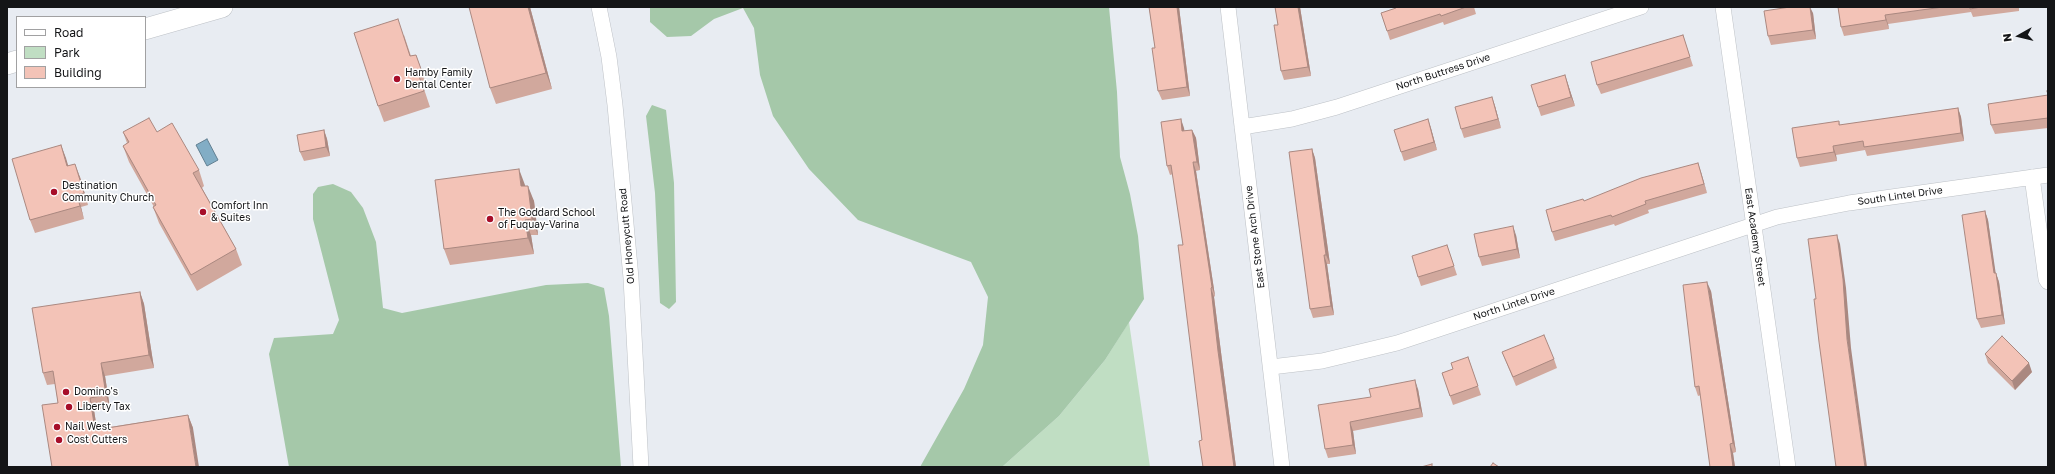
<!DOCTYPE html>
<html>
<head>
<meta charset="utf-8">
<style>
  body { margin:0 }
  #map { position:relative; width:2055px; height:474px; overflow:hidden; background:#e8ecf2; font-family:"Golos Text",sans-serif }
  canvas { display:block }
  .frame { position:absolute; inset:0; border:8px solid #141517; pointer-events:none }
  .legend { position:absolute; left:16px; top:16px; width:130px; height:72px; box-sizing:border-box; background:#fff; border:1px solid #a1a1a2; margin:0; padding:5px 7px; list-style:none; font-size:12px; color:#141517 }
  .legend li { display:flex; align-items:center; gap:8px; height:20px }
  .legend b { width:20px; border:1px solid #a1a1a2 }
  .north { position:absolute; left:1999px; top:16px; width:40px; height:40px; -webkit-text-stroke:3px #fff; paint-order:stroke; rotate:262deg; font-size:11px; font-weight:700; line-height:16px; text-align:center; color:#141517 }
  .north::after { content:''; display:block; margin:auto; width:14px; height:18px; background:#141517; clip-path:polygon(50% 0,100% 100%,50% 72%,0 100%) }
</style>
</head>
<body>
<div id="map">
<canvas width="2055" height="474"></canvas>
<div class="frame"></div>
<ul class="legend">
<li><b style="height:5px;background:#fff"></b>Road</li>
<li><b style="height:11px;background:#c0dec3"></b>Park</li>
<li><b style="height:11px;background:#f3c3b7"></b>Building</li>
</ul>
<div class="north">N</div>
</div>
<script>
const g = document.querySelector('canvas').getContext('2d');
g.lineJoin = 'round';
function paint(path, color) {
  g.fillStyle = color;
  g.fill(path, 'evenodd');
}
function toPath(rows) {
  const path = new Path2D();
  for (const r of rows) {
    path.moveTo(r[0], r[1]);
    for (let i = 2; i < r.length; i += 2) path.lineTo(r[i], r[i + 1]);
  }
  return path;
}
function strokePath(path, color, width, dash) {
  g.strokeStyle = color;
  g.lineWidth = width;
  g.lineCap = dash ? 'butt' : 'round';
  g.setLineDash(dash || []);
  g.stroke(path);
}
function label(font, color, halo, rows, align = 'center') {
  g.font = font + ' "Golos Text",sans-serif';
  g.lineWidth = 3;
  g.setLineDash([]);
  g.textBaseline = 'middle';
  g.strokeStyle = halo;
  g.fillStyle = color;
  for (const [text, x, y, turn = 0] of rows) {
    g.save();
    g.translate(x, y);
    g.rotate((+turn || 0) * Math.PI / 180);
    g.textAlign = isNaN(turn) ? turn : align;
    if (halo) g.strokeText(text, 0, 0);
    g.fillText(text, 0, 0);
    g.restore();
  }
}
const green = toPath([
  [1129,322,1150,467,1002,467,1059,416,1105,360]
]);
const forest = toPath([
  [650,7,1109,7,1117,92,1120,157,1130,194,1138,236,1144,299,1105,360,1059,416,1002,467,920,467,964,389,983,345,988,297,971,262,858,220,809,169,773,116,760,75,754,28,743,8,714,19,691,36,667,37,650,22],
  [652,105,666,110,674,183,676,302,669,309,660,303,655,193,646,116],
  [333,184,351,192,363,208,376,242,383,308,402,313,546,285,588,283,604,288,609,316,621,467,289,467,269,354,274,338,333,334,339,320,313,219,313,194,318,187]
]);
const water = toPath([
  [207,139,218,160,207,166,196,145,207,139]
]);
const street = toPath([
  [599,7,609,57,615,105,631,278,641,467],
  [1228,7,1282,467],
  [1723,7,1788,467],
  [1242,127,1292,119,1337,107,1641,7],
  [2032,177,2046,279,2048,282],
  [1271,367,1322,361,1397,343,1777,217,1849,203,2048,175]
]);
const secondary = toPath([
  [145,29,222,7],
  [7,64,17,61]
]);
const wall = toPath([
  [530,7,552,89,496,104,490,88],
  [1149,7,1179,7,1190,96,1162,100,1158,91,1155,48],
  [1275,7,1300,7,1311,76,1284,80,1281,71,1278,25],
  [1395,7,1474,7,1476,14,1444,25,1443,22,1390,40,1381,13,1396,8],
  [1838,7,2019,7,2019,11,1973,17,1971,12,1888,24,1889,29,1844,36,1841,27],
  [1813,13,1816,39,1771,45,1768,36],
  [404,35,411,56,416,55,426,85,423,86,430,107,384,122,378,106],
  [1683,35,1693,66,1601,94,1597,85],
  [1565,75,1575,106,1541,116,1538,107],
  [2048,91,2048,128,1995,134,1991,125,2048,95],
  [1492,97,1495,106,1501,128,1464,138,1461,129],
  [1958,108,1961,117,1964,141,1867,156,1865,150,1836,155,1837,161,1800,167,1797,158,1839,121,1840,125],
  [1181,119,1184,131,1192,130,1196,138,1200,170,1196,171,1215,296,1214,297,1222,360,1236,467,1203,467,1202,440,1183,245,1173,174,1170,175,1167,166],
  [1428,119,1437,150,1404,161,1401,152],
  [324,130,327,139,330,156,304,161,300,152],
  [123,132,157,132,199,170,204,186,202,188,236,249,242,265,197,291,159,223,153,207,154,207,129,162,123,146,127,143],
  [61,145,68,166,80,177,88,205,81,207,84,219,35,233,30,220],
  [1312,149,1315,158,1330,264,1327,264,1334,315,1313,318,1310,309],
  [1698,163,1707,193,1648,210,1649,213,1615,226,1614,224,1555,241,1552,232],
  [525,186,534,201,538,235,531,235,534,254,450,265,444,249],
  [1985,211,1988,220,1995,273,1996,273,1999,282,2005,324,1981,328,1977,319],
  [1516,235,1520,258,1482,266,1479,257],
  [1447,245,1457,275,1421,286,1418,277],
  [1711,291,1736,452,1733,453,1735,467,1710,467,1701,395,1698,396,1695,387],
  [140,292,144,304,154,368,105,376,110,408,94,410,97,429,188,415,193,428,52,467,58,403,55,384,47,385,43,373],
  [1502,352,1554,359,1557,368,1516,386],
  [1985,354,2032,372,2015,390,1988,363],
  [1468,357,1481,395,1453,405,1442,373,1453,369],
  [1418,389,1423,417,1353,431,1356,454,1328,458,1325,449,1371,397]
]);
const shadedWall = toPath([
  [528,7,530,7,552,89,546,73],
  [1177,7,1179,7,1190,96,1187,87],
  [1298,7,1300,7,1311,76,1308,67],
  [1810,7,1813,13,1816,39,1813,30],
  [1885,15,1888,24,1889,29,1886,20],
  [416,55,422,71,426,85,421,69],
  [1565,75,1568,84,1575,106,1571,97],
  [1492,97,1495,106,1501,128,1498,119],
  [1958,108,1961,117,1964,141,1961,133],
  [1181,119,1184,128,1186,140,1182,131],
  [1428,119,1431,128,1437,150,1434,142],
  [324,130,327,139,330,156,326,147],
  [1192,130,1196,138,1200,170,1197,162],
  [61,145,66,158,72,179,67,166],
  [1833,146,1836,155,1837,161,1834,152],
  [1312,149,1315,158,1330,264,1326,255],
  [1193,162,1196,171,1215,296,1212,287],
  [1698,163,1701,172,1707,193,1704,184],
  [75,164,80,177,88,205,84,193],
  [519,169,525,185,527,202,521,186],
  [528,186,534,201,538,235,532,219],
  [77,195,81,207,84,219,80,206],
  [1985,211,1988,220,1997,282,1994,273],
  [525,220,531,235,534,254,528,238],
  [1513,226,1516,235,1520,258,1517,249],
  [1837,235,1840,244,1846,288,1851,348,1867,467,1865,467,1847,339],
  [1324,255,1327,264,1334,315,1331,306],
  [1996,273,1999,282,2005,324,2002,315],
  [1707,282,1711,291,1736,452,1733,443],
  [1211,288,1214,297,1222,360,1236,467,1234,467,1218,351],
  [140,292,144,304,154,368,149,355],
  [101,363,105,376,110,408,106,395],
  [2029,363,2032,372,2015,390,2012,381],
  [1415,380,1418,389,1423,417,1420,408],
  [90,398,94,410,99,443,95,430],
  [188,415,193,428,199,467,196,467],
  [1350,422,1353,431,1356,454,1353,445],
  [1730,444,1733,453,1735,467,1733,467]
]);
const building = toPath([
  [469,7,528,7,546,73,490,88,469,7],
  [1149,7,1177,7,1187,87,1158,91,1152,48,1155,48,1149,7],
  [1275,7,1298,7,1308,67,1281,71,1274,25,1278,25,1275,7],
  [1395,7,1466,7,1441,16,1440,14,1387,31,1381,13,1396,8,1395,7],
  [1790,7,1810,7,1813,30,1768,36,1764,11,1790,7],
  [1838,7,1943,7,1885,15,1886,20,1841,27,1838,7],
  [1970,7,1981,7,1970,9,1970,7],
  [398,19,410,56,416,55,421,69,417,70,424,91,378,106,354,33,398,19],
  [1683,35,1690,57,1597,85,1591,62,1683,35],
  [1565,75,1571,97,1538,107,1531,85,1565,75],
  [2047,91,2048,91,2048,118,1991,125,1988,104,2048,95,2047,91],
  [1492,97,1498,119,1461,129,1455,107,1492,97],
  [1958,108,1961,133,1864,147,1863,141,1833,146,1834,152,1797,158,1792,128,1839,121,1839,125,1958,108],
  [149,118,157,132,172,123,199,170,193,173,236,249,191,275,153,207,156,205,123,146,129,142,123,132,149,118],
  [1181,119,1182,131,1192,130,1197,162,1193,162,1212,287,1211,288,1218,351,1234,467,1203,467,1199,441,1202,440,1178,245,1183,245,1171,165,1167,166,1161,122,1181,119],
  [1428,119,1434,142,1401,152,1394,130,1428,119],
  [324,130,326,147,300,152,297,135,324,130],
  [61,145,67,166,75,164,84,193,77,195,80,206,30,220,12,159,61,145],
  [1312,149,1326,255,1324,255,1331,306,1310,309,1289,152,1312,149],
  [1698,163,1704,184,1645,201,1646,204,1612,217,1611,215,1552,232,1546,210,1583,199,1584,201,1641,178,1698,163],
  [519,169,521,186,528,186,532,219,525,220,528,238,444,249,435,180,519,169],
  [1985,211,1994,273,1996,273,2002,315,1977,319,1962,215,1985,211],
  [1513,226,1517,249,1479,257,1474,234,1513,226],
  [1837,235,1843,279,1847,339,1865,467,1836,467,1819,342,1814,299,1816,299,1808,239,1837,235],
  [1447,245,1454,266,1418,277,1412,256,1447,245],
  [1707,282,1733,443,1730,444,1733,467,1710,467,1699,386,1695,387,1683,285,1707,282],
  [140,292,149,355,101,363,106,395,90,398,95,430,188,415,196,467,52,467,42,405,58,403,53,371,43,373,32,308,140,292],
  [1544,335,1554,359,1513,377,1502,352,1544,335],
  [2002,336,2029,363,2012,381,1985,354,2002,336],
  [1468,357,1478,386,1450,396,1442,373,1453,369,1451,363,1468,357],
  [1415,380,1420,408,1350,422,1353,445,1325,449,1318,405,1371,397,1369,389,1415,380],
  [1493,463,1499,467,1490,467,1493,463],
  [1432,464,1432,467,1421,467,1432,464]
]);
const markers = [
  [397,79,4,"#a70e29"],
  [54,192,4,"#a70e29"],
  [203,212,4,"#a70e29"],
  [490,219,4,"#a70e29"],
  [66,392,4,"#a70e29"],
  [69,407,4,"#a70e29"],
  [57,427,4,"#a70e29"],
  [59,440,4,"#a70e29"]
];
const streetNames = [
  ["North Buttress Drive",1443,72,-18],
  ["South Lintel Drive",1900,196,-8],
  ["Old Honeycutt Road",627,236,-95],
  ["East Stone Arch Drive",1255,237,-97],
  ["East Academy Street",1755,237,82],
  ["North Lintel Drive",1514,304,-18]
];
const poiNames = [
  ["Hamby Family",405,73],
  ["Dental Center",405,85],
  ["Destination",62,186],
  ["Community Church",62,198],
  ["Comfort Inn",211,206],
  ["& Suites",211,218],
  ["The Goddard School",498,213],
  ["of Fuquay-Varina",498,225],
  ["Domino's",74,392],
  ["Liberty Tax",77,407],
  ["Nail West",65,427],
  ["Cost Cutters",67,440]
];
paint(green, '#c0dec3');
paint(forest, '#a5c8a9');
paint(water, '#82adc5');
strokePath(water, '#617f91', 1);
strokePath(street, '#bdc1c6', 16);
strokePath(secondary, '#bdc1c6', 22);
strokePath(street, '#fff', 15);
strokePath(secondary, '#fff', 21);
paint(wall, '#d1a89d');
paint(shadedWall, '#aa8880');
paint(building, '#f3c3b7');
strokePath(building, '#aa8880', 1);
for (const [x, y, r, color] of markers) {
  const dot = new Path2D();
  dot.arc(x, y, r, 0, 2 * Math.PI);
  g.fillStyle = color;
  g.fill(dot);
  strokePath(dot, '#fff', 1.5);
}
label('10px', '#141517', '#fff', streetNames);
label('10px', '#141517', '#fff', poiNames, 'left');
</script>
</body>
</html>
